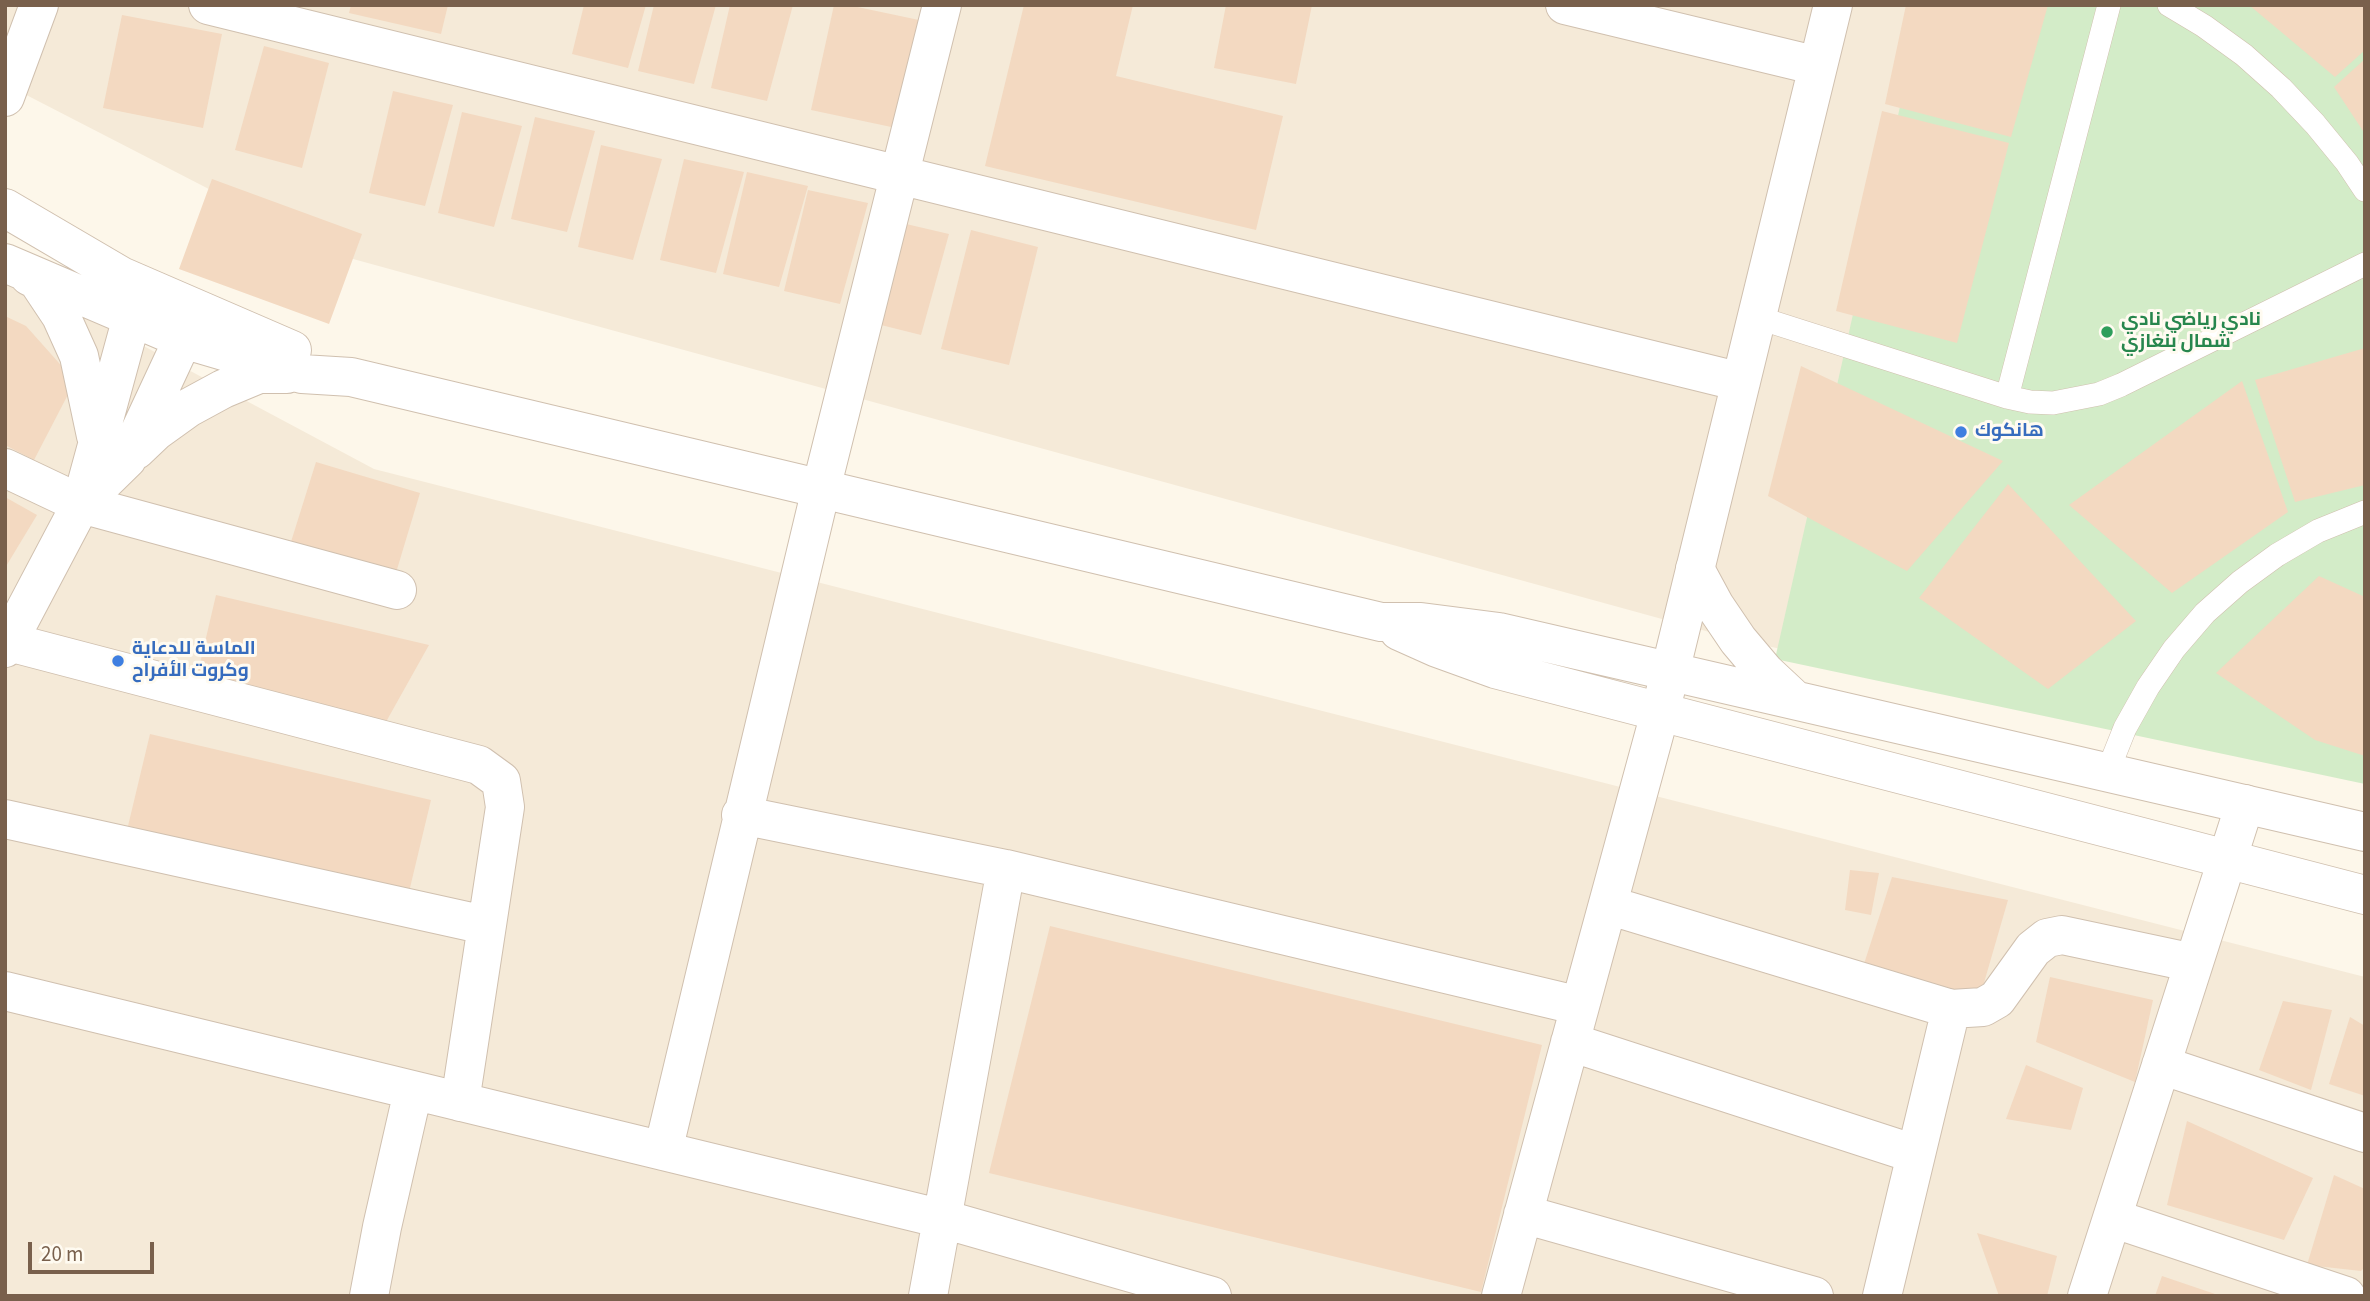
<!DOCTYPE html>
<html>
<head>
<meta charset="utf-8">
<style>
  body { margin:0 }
  #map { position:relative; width:2370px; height:1301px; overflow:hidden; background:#fdf7ea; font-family:"Source Sans 3",sans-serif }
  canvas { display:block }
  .frame { position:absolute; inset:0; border:7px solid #79604c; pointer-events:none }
  .scale { position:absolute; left:28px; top:1242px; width:126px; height:32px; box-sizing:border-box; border:4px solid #79604c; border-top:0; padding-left:9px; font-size:21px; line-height:24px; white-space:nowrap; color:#79604c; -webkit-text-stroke:5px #fffbf1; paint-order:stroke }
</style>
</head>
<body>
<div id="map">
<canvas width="2370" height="1301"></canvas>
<div class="frame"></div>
<div class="scale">20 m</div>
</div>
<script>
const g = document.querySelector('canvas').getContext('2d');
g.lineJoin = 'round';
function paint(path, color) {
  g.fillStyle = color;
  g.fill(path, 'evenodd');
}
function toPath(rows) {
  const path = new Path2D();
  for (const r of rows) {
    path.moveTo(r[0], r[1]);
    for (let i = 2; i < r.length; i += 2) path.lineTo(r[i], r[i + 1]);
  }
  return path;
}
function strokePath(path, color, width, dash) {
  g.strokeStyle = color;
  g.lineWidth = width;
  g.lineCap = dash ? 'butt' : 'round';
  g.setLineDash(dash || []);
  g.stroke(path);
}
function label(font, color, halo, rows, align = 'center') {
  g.font = font + ' "Source Sans 3",Cairo,sans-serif';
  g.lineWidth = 6;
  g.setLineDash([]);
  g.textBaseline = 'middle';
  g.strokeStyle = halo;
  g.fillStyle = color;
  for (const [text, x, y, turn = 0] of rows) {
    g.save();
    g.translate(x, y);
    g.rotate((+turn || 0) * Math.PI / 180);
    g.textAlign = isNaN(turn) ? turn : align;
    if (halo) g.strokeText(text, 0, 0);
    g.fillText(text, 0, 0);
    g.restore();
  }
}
const residential = toPath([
  [5,5,2365,5,2365,767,1742,641,335,254,5,84],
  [5,272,374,469,2365,977,2365,1296,5,1296]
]);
const green = toPath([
  [1923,5,2365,5,2365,784,1775,659]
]);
const building = toPath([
  [351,5,448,5,441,34,349,13],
  [584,5,646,5,628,68,572,54],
  [654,5,716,5,694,84,638,71],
  [730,5,793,5,767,101,711,88],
  [834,5,848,5,919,20,896,128,811,110],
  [1024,5,1133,5,1116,76,1283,116,1256,230,985,166],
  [1226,5,1312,5,1296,84,1214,68],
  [1906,5,2048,5,2011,137,1885,104],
  [2249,5,2365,5,2365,50,2335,77],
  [122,15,222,34,203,128,103,108],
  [264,46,329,63,302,168,235,150],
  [2365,59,2365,134,2334,87],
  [393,91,453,105,425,206,369,193],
  [1882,111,2009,143,1957,343,1836,311],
  [462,112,522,126,494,227,438,213],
  [535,117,595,131,567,232,511,219],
  [601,145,662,159,633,260,578,247],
  [684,159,744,172,716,273,660,260],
  [747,172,808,186,779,287,723,274],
  [212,179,362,234,329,324,179,269],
  [808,190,868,203,840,304,784,291],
  [889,220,949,234,921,335,865,321],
  [971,230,1038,247,1009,365,941,349],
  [5,316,26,326,75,381,34,460,5,445],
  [2365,348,2365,485,2295,502,2255,380],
  [1801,366,2003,461,1907,571,1768,496],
  [2242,381,2288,512,2172,593,2069,505],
  [316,462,420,493,395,576,290,545],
  [2008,484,2136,621,2048,689,1919,598],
  [5,497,37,515,5,568],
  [2319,576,2365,597,2365,756,2315,740,2216,673],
  [216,595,429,645,382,729,195,685],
  [150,734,431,800,409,892,128,826],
  [1850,870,1879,873,1871,915,1845,910],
  [1892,877,2008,900,1979,1000,1863,967],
  [1050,926,1542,1045,1481,1292,989,1173],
  [2050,977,2153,1000,2135,1082,2036,1042],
  [2283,1001,2332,1010,2311,1090,2259,1070],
  [2350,1017,2365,1026,2365,1096,2329,1084],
  [2026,1065,2083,1088,2071,1130,2006,1119],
  [2187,1121,2313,1178,2284,1240,2167,1205],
  [2334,1175,2365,1189,2365,1267,2361,1271,2307,1265],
  [1977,1233,2057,1256,2047,1296,1999,1296],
  [2162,1276,2218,1295,2218,1296,2155,1296]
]);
const service = toPath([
  [2169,5,2204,26,2244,55,2281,88,2315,124,2347,163,2365,190],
  [1756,317,2007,397,2030,402,2053,403,2099,394,2121,385,2365,264],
  [2007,397,2109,5],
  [2107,773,2125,728,2148,687,2174,649,2205,613,2240,582,2277,555,2318,531,2365,512]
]);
const minor = toPath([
  [208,5,1741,382],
  [1565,5,1818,66],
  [5,97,39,5],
  [5,468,81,504,397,590],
  [9,642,479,765,501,781,505,807,460,1102],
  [741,815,1006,869,1580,1006],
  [5,819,485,925],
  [1608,905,1951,1009],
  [5,991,943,1219,1212,1296],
  [1570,1042,1915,1154],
  [2161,1065,2365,1133],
  [663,1151,821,489,942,5],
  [1523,1214,1814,1296],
  [2112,1218,2346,1296],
  [369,1296,382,1227,413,1091],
  [928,1296,1006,869],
  [1501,1296,1660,713,1833,5],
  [1882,1296,1951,1009,1983,1007,1997,999,2033,949,2047,938,2062,935,2194,963],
  [2087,1296,2245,804]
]);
const tertiary = toPath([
  [5,208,121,276,292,350],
  [5,263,183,339,302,374,351,377,1381,622,1421,622,1499,632,2365,832],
  [29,276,37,280,61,316,79,356,96,436],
  [136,450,156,431,188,408,223,389,259,374,287,374],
  [81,504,127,459,183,339,203,324],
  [1695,569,1715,606,1738,640,1765,672,1795,700],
  [1399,631,1437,648,1495,669,2365,895],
  [5,648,81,504,132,317,121,276]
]);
const markers = [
  [2107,332,7,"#2e9e5b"],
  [1961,432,7,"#3f7fe0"],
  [118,661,7,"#3f7fe0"]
];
const leisureNames = [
  ["نادي رياضي نادي",2121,321],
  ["شمال بنغازي",2121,343]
];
const shopNames = [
  ["هانكوك",1975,432],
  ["الماسة للدعاية",132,650],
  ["وكروت الأفراح",132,672]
];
paint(residential, '#f5ead8');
paint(green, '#d3ecc8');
paint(building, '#f3d9c1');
strokePath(service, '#d0c0af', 24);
strokePath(minor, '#d0c0af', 40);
strokePath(tertiary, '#d0c0af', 40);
strokePath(service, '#fff', 23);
strokePath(minor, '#fff', 38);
strokePath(tertiary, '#fff', 38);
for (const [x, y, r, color] of markers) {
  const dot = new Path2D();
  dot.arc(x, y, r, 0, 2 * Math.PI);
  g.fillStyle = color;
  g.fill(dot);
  strokePath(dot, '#fffbf1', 2.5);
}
label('bold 19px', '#27864d', '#fffbf1', leisureNames, 'left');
label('bold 19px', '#366cbe', '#fffbf1', shopNames, 'left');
</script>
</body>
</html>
